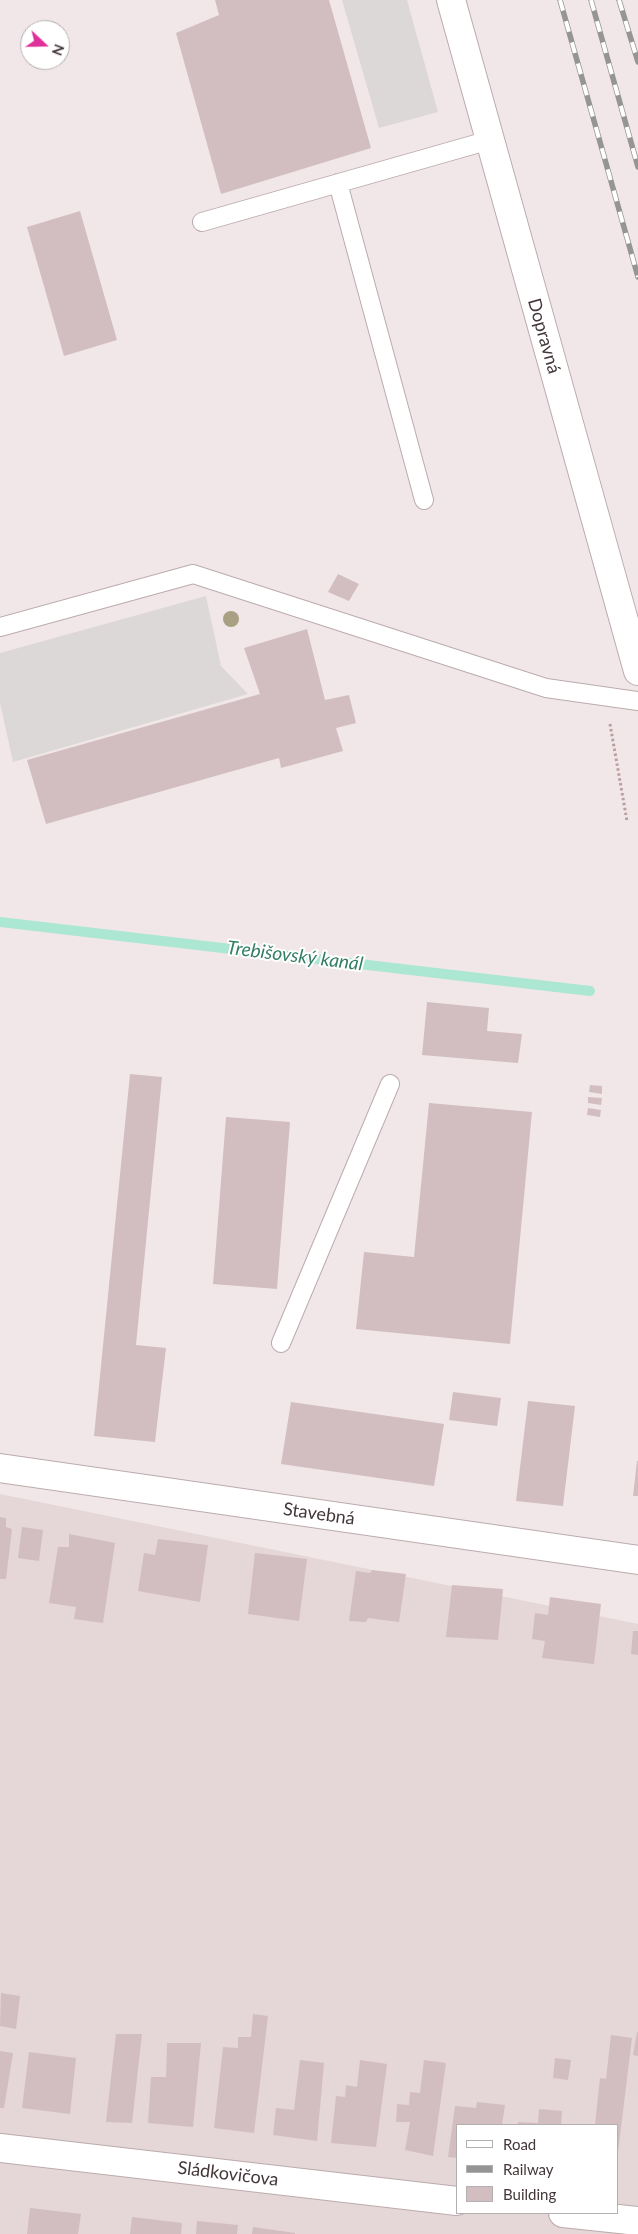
<!DOCTYPE html>
<html>
<head>
<meta charset="utf-8">
<style>
  body { margin:0 }
  #map { position:relative; width:638px; height:2234px; overflow:hidden; background:#f1e7e8; font-family:Lato,sans-serif }
  canvas { display:block }
  .legend { position:absolute; left:456px; top:2124px; width:162px; height:90px; box-sizing:border-box; background:#fff; border:1px solid #b4afb0; margin:0; padding:6px 9px; list-style:none; font-size:15px; color:#443739 }
  .legend li { display:flex; align-items:center; gap:10px; height:25px }
  .legend b { width:25px; border:1px solid #b4afb0 }
  .north { position:absolute; left:20px; top:20px; width:50px; height:50px; box-sizing:border-box; background:#fff; border:1px solid #b4afb0; border-radius:50%; rotate:111deg; font-size:14px; font-weight:700; line-height:20px; text-align:center; color:#443739 }
  .north::after { content:''; display:block; margin:auto; width:18px; height:22px; background:#df319a; clip-path:polygon(50% 0,100% 100%,50% 72%,0 100%) }
</style>
</head>
<body>
<div id="map">
<canvas width="638" height="2234"></canvas>
<ul class="legend">
<li><b style="height:6px;background:#fff"></b>Road</li>
<li><b style="height:6px;background:#959595"></b>Railway</li>
<li><b style="height:14px;background:#d2bec1"></b>Building</li>
</ul>
<div class="north">N</div>
</div>
<script>
const g = document.querySelector('canvas').getContext('2d');
g.lineJoin = 'round';
function paint(path, color) {
  g.fillStyle = color;
  g.fill(path, 'evenodd');
}
function toPath(rows) {
  const path = new Path2D();
  for (const r of rows) {
    path.moveTo(r[0], r[1]);
    for (let i = 2; i < r.length; i += 2) path.lineTo(r[i], r[i + 1]);
  }
  return path;
}
function strokePath(path, color, width, dash) {
  g.strokeStyle = color;
  g.lineWidth = width;
  g.lineCap = dash ? 'butt' : 'round';
  g.setLineDash(dash || []);
  g.stroke(path);
}
function label(font, color, halo, rows, align = 'center') {
  g.font = font + ' Lato,sans-serif';
  g.lineWidth = 4;
  g.setLineDash([]);
  g.textBaseline = 'middle';
  g.strokeStyle = halo;
  g.fillStyle = color;
  for (const [text, x, y, turn = 0] of rows) {
    g.save();
    g.translate(x, y);
    g.rotate((+turn || 0) * Math.PI / 180);
    g.textAlign = isNaN(turn) ? turn : align;
    if (halo) g.strokeText(text, 0, 0);
    g.fillText(text, 0, 0);
    g.restore();
  }
}
const residential = toPath([
  [0,1494,638,1624,638,2234,0,2234],
  [457,2125,617,2125,617,2213,457,2213]
]);
const parking = toPath([
  [342,0,407,0,438,112,379,128],
  [206,596,221,666,248,694,13,762,0,703,0,653]
]);
const stream = toPath([
  [0,922,590,991]
]);
const building = toPath([
  [215,0,329,0,371,148,221,194,176,33,219,15],
  [80,211,117,340,64,356,27,227],
  [338,574,359,584,349,601,328,592],
  [307,629,325,700,349,695,356,723,336,728,343,751,281,768,279,758,46,824,27,760,260,694,244,648],
  [427,1002,489,1008,487,1031,522,1034,518,1063,422,1055],
  [130,1074,162,1077,136,1345,166,1348,155,1442,94,1436],
  [590,1085,602,1086,602,1094,589,1092],
  [588,1097,602,1098,601,1105,588,1103],
  [429,1103,532,1112,510,1344,356,1329,364,1252,414,1257],
  [588,1108,601,1110,600,1117,587,1115],
  [226,1117,290,1122,277,1289,213,1284],
  [453,1392,501,1398,497,1426,449,1420],
  [528,1401,575,1406,563,1506,516,1501],
  [291,1402,444,1424,434,1486,281,1464],
  [637,1461,638,1461,638,1496,633,1496],
  [0,1517,6,1518,6,1527,12,1529,6,1579,0,1579],
  [22,1527,43,1530,39,1561,18,1558],
  [69,1534,115,1543,103,1623,74,1619,76,1607,49,1603,58,1547,69,1547],
  [158,1539,208,1545,200,1602,138,1591,144,1553,155,1555],
  [255,1553,307,1559,299,1621,248,1614],
  [372,1570,406,1574,399,1622,368,1618,366,1622,349,1621,356,1571,370,1573],
  [452,1585,503,1589,498,1640,446,1637],
  [550,1597,601,1604,594,1664,542,1658,545,1641,532,1639,535,1613,548,1615],
  [633,1631,638,1631,638,1655,631,1654],
  [1,1993,20,1996,16,2029,0,2026],
  [253,2014,268,2016,254,2133,214,2128,223,2047,238,2048,238,2037,251,2037],
  [637,2032,638,2032,638,2056,633,2055],
  [116,2034,142,2034,132,2123,106,2122],
  [611,2035,632,2038,618,2152,617,2125,595,2125,600,2078,606,2079],
  [167,2043,201,2043,193,2127,148,2123,151,2077,166,2077],
  [0,2051,13,2053,4,2108,0,2108],
  [29,2052,76,2058,70,2114,22,2108],
  [555,2058,571,2060,568,2080,553,2078],
  [300,2060,324,2063,317,2141,273,2135,276,2108,294,2110],
  [360,2060,387,2064,376,2147,331,2143,336,2096,345,2097,346,2085,357,2087],
  [424,2060,446,2063,433,2156,405,2150,410,2122,396,2122,397,2104,409,2105,410,2092,420,2093],
  [477,2102,505,2105,502,2125,457,2125,457,2158,448,2157,455,2106,476,2108],
  [539,2109,562,2111,561,2125,518,2125,518,2122,538,2123],
  [30,2208,81,2214,78,2234,27,2234],
  [132,2217,182,2223,181,2234,130,2234],
  [197,2221,238,2225,237,2234,196,2234],
  [253,2227,295,2233,295,2234,252,2234]
]);
const path = toPath([
  [610,724,627,821]
]);
const service = toPath([
  [338,183,424,500],
  [202,222,490,140],
  [0,627,193,574,546,688,638,701],
  [281,1343,390,1084]
]);
const minor = toPath([
  [0,1468,638,1560],
  [0,2148,457,2201],
  [563,2213,638,2221]
]);
const tertiary = toPath([
  [451,0,638,671]
]);
const rail = toPath([
  [560,0,638,277],
  [591,0,638,167],
  [619,0,638,62]
]);
const trees = [
  [231,619]
];
const streetNames = [
  ["Dopravná",544,336,74],
  ["Stavebná",319,1514,8],
  ["Sládkovičova",228,2174,7]
];
const waterNames = [
  ["Trebišovský kanál",295,956,7]
];
paint(residential, '#e5d6d7');
paint(parking, '#ddd8d8');
strokePath(stream, '#abe7d2', 10);
paint(building, '#d2bec1');
strokePath(service, '#bcabad', 20);
strokePath(minor, '#bcabad', 30);
strokePath(tertiary, '#bcabad', 30);
strokePath(path, '#bc9ea1', 3, [2.5, 2.5]);
strokePath(service, '#fff', 18);
strokePath(minor, '#fff', 28);
strokePath(tertiary, '#fff', 28);
strokePath(rail, '#959595', 5.5);
strokePath(rail, '#fff', 4, [11]);
g.fillStyle = '#a9a084';
for (const [x, y] of trees) {
  g.beginPath();
  g.arc(x, y, 8, 0, 2 * Math.PI);
  g.fill();
}
label('18px', '#443739', '#fff', streetNames);
label('italic 19px', '#337e65', '#fff', waterNames);
</script>
</body>
</html>
